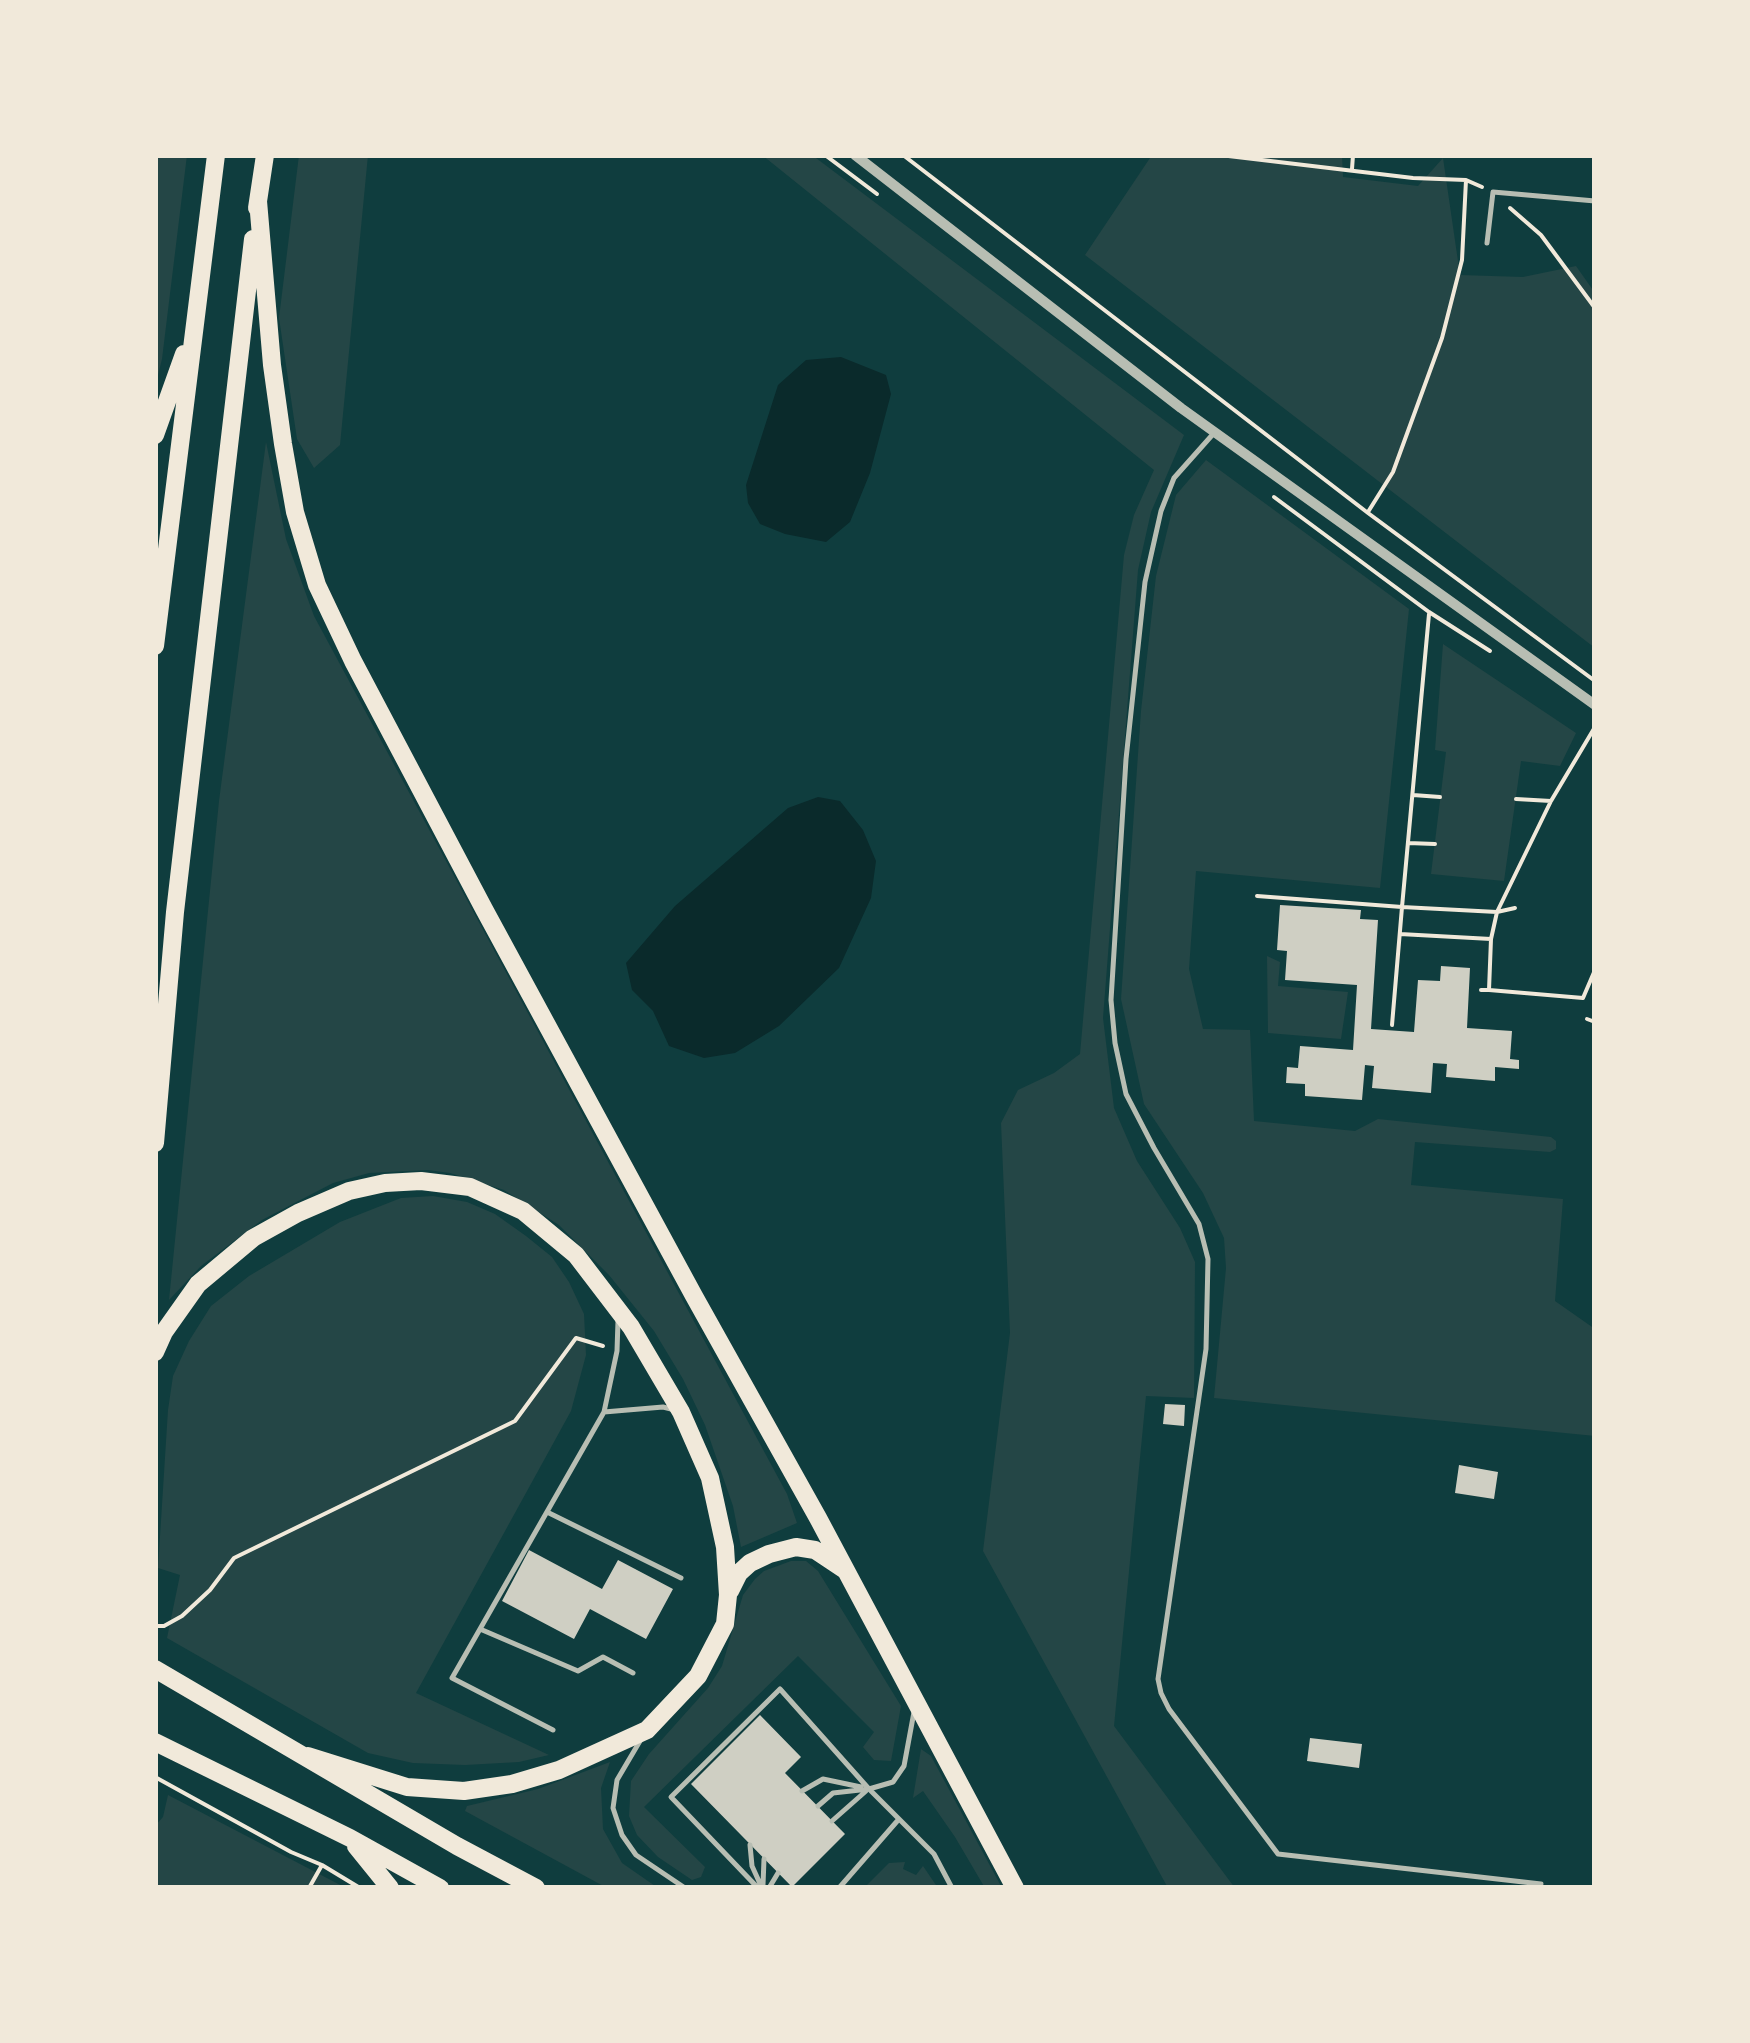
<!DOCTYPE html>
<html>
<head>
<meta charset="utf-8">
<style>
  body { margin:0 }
  #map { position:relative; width:1750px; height:2043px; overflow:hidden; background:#0f3d3e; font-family:"Alegreya Sans",sans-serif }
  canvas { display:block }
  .frame { position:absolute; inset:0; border:158px solid #f1e9da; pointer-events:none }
</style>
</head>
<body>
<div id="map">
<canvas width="1750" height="2043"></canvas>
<div class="frame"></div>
</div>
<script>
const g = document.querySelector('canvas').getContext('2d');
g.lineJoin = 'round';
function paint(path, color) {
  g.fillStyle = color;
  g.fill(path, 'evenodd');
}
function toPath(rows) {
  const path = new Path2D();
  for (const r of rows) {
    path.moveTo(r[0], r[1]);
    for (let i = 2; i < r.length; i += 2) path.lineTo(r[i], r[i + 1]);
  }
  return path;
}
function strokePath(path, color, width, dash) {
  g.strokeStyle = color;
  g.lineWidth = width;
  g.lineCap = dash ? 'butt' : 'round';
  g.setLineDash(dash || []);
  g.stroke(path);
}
const green = toPath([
  [155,155,187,155,162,359,155,387],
  [299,155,368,155,340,445,314,468,297,439,279,318],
  [762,155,812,155,1184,435,1151,512,1138,570,1103,1018,1114,1108,1137,1161,1180,1228,1195,1262,1194,1398,1146,1396,1114,1726,1235,1888,1168,1888,983,1551,1010,1333,1001,1123,1018,1090,1054,1073,1080,1054,1124,555,1134,515,1154,470],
  [1152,155,1342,155,1343,177,1418,186,1443,158,1460,275,1523,277,1576,266,1595,293,1595,648,1085,255],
  [266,442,286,539,314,616,787,1494,797,1523,741,1547,733,1506,705,1425,683,1379,654,1331,609,1275,559,1225,504,1190,450,1173,428,1170,369,1173,333,1183,262,1220,201,1266,169,1300,219,801],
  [1206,460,1409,609,1380,888,1196,871,1189,969,1203,1029,1250,1030,1254,1121,1355,1131,1378,1119,1551,1137,1556,1141,1556,1149,1550,1152,1415,1142,1411,1185,1563,1199,1555,1301,1595,1329,1595,1436,1214,1398,1226,1268,1224,1238,1203,1193,1144,1104,1121,999,1141,711,1156,576,1176,495],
  [1443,644,1576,733,1560,766,1521,761,1504,881,1431,874,1446,752,1435,750],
  [1267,956,1280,962,1278,986,1348,992,1341,1039,1268,1033],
  [433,1196,467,1202,495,1214,526,1236,552,1257,569,1282,584,1314,586,1355,571,1411,416,1693,549,1755,519,1762,465,1765,413,1763,368,1753,167,1638,180,1575,158,1568,168,1410,173,1376,189,1341,211,1306,249,1276,340,1222,401,1198],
  [791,1561,806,1561,818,1571,901,1706,891,1761,874,1760,863,1747,874,1732,798,1656,644,1807,705,1867,701,1877,692,1880,658,1857,637,1835,629,1816,631,1781,649,1754,708,1688,722,1666,743,1595,755,1579,764,1571],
  [921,1749,931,1756,1002,1888,985,1888,955,1837,923,1791,913,1798],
  [610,1762,601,1788,603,1829,622,1863,658,1888,607,1888,465,1811,467,1806,538,1789],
  [168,1795,346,1888,155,1888,155,1826,163,1817],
  [905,1862,903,1869,916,1875,923,1866,938,1888,864,1888,889,1863]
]);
const water = toPath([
  [841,357,886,375,891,394,870,473,850,522,826,542,785,534,760,524,748,503,746,485,778,385,806,360],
  [818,797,840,801,863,830,876,861,871,898,839,968,779,1026,735,1053,704,1058,669,1046,653,1011,632,990,626,963,675,906,788,808]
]);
const building = toPath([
  [1280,905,1361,910,1360,919,1378,920,1371,1029,1414,1032,1418,980,1440,981,1441,966,1470,968,1467,1028,1512,1031,1510,1059,1519,1060,1519,1069,1495,1067,1495,1081,1446,1077,1447,1064,1433,1063,1431,1093,1372,1088,1374,1066,1365,1065,1362,1100,1305,1096,1305,1084,1286,1083,1287,1067,1298,1068,1300,1046,1353,1050,1357,985,1285,980,1287,951,1277,950],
  [1165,1404,1185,1405,1184,1426,1163,1424],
  [1459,1465,1498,1472,1494,1499,1455,1493],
  [529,1550,602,1589,618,1560,673,1589,646,1639,590,1609,574,1639,502,1601],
  [760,1715,801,1757,785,1773,845,1834,792,1887,691,1784],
  [1310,1738,1362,1744,1359,1768,1307,1761]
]);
const path = toPath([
  [825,155,877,194],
  [903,155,1368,513,1595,681],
  [1220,155,1413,178,1466,180,1482,187],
  [1352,169,1353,155],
  [1510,208,1541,235,1595,308],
  [1274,497,1429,612,1490,651],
  [1368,512,1393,472,1442,338,1462,260,1466,180],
  [1413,795,1440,797],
  [1516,799,1551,801],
  [1408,843,1435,844],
  [1257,896,1402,907,1429,614],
  [1497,912,1551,801,1595,727],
  [1497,912,1515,908],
  [1481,990,1489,990,1491,939],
  [1489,990,1583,998,1595,970],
  [1587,1019,1595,1022],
  [1392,1025,1402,907,1497,912,1491,939,1400,934],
  [155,1626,164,1626,182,1616,210,1590,234,1558,515,1421,576,1338,603,1346],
  [155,1777,291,1852,322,1865,360,1888],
  [309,1888,322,1865]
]);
const service = toPath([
  [1487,243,1493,192,1595,201],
  [1214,433,1174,478,1161,511,1145,582,1126,759,1111,1000,1115,1043,1126,1094,1154,1148,1199,1224,1208,1259,1206,1349,1158,1679,1161,1693,1169,1709,1278,1854,1541,1884],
  [604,1412,663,1407,675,1410],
  [547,1512,681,1578],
  [480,1629,578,1671,603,1657,633,1673],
  [553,1730,452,1678,604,1412,617,1351,618,1321],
  [640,1741,617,1780,613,1808,622,1835,636,1855,685,1888],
  [802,1791,823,1779,861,1787],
  [818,1806,833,1793,869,1789,893,1782,904,1766,914,1712],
  [832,1821,866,1791],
  [750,1845,752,1866,762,1888],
  [763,1885,764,1859],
  [758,1888,671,1797,780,1689,869,1789,934,1854,952,1888],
  [769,1888,778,1873],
  [839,1888,899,1819]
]);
const minor = toPath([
  [855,155,1181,408,1595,705]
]);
const trunk = toPath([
  [258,201,272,365,283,444,295,512,317,585,353,661,484,909,694,1296,818,1518,1015,1888],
  [257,208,265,155],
  [155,435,184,354],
  [155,646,216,155],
  [155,1143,175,912,253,239],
  [155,1352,164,1332,198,1284,253,1238,298,1213,349,1191,385,1183,421,1181,470,1187,523,1211,576,1255,631,1327,681,1412,710,1478,725,1547,728,1595,725,1624,698,1676,647,1730,559,1770,512,1784,464,1791,407,1787,308,1756],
  [730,1591,739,1573,750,1563,769,1554,796,1547,815,1550,845,1570],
  [155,1669,457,1846,536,1888],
  [155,1742,350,1838,440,1888],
  [356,1846,390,1888]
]);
paint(green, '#244646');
paint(water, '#0a2a2b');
paint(building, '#cfcfc3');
strokePath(path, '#f1e9da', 4);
strokePath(service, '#b8beb3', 5);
strokePath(minor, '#b8beb3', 10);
strokePath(trunk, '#f1e9da', 18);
</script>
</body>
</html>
